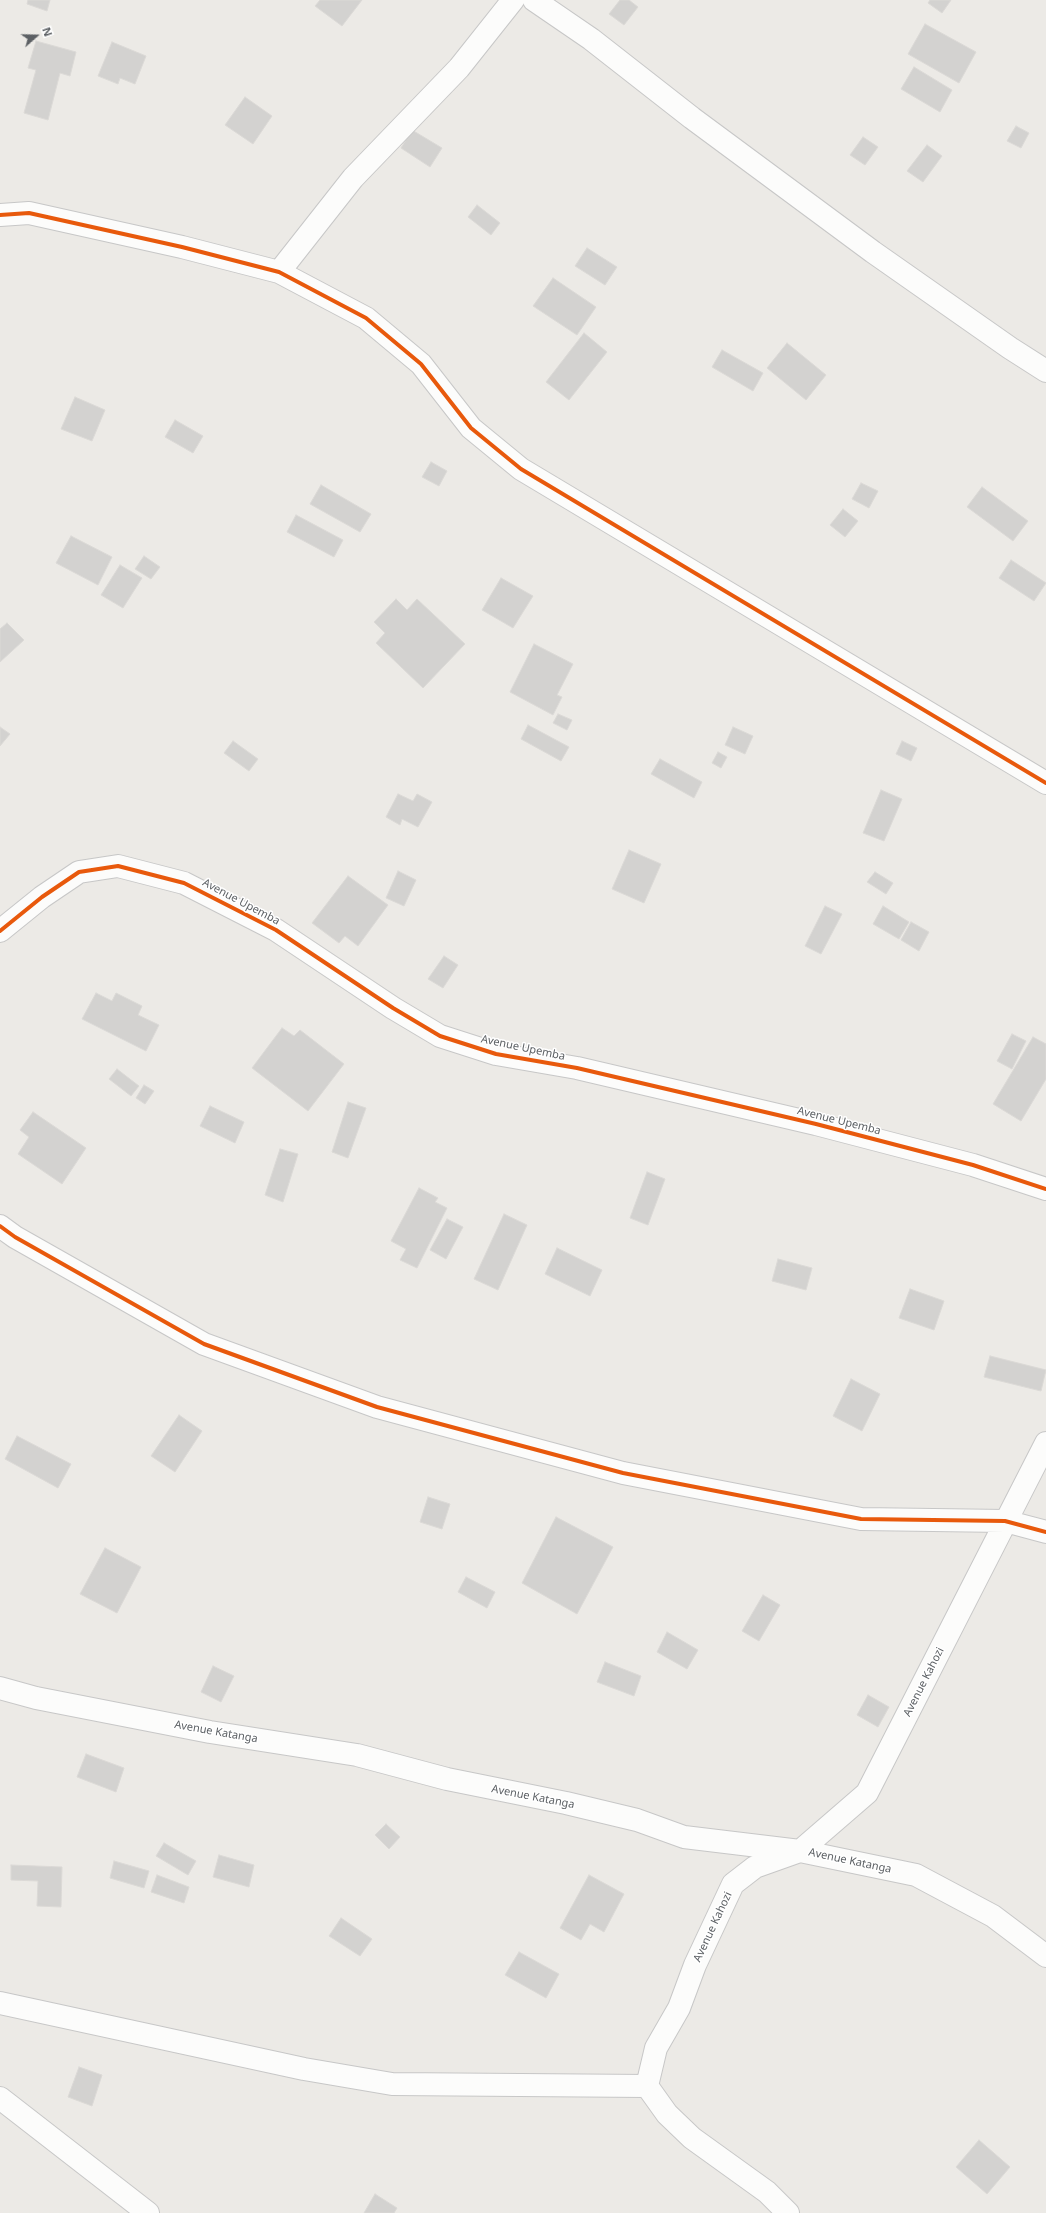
<!DOCTYPE html>
<html>
<head>
<meta charset="utf-8">
<style>
  body { margin:0 }
  #map { position:relative; width:1046px; height:2213px; overflow:hidden; background:#eceae6; font-family:"Noto Sans",sans-serif }
  canvas { display:block }
  .north { position:absolute; left:16px; top:16px; width:40px; height:40px; -webkit-text-stroke:3px #fff; paint-order:stroke; rotate:70deg; font-size:11px; font-weight:700; line-height:16px; text-align:center; color:#5c6064 }
  .north::after { content:''; display:block; margin:auto; width:14px; height:18px; background:#5c6064; clip-path:polygon(50% 0,100% 100%,50% 72%,0 100%) }
</style>
</head>
<body>
<div id="map">
<canvas width="1046" height="2213"></canvas>
<div class="north">N</div>
</div>
<script>
const g = document.querySelector('canvas').getContext('2d');
g.lineJoin = 'round';
function paint(path, color) {
  g.fillStyle = color;
  g.fill(path, 'evenodd');
}
function toPath(rows) {
  const path = new Path2D();
  for (const r of rows) {
    path.moveTo(r[0], r[1]);
    for (let i = 2; i < r.length; i += 2) path.lineTo(r[i], r[i + 1]);
  }
  return path;
}
function strokePath(path, color, width, dash) {
  g.strokeStyle = color;
  g.lineWidth = width;
  g.lineCap = dash ? 'butt' : 'round';
  g.setLineDash(dash || []);
  g.stroke(path);
}
function label(font, color, halo, rows, align = 'center') {
  g.font = font + ' "Noto Sans",sans-serif';
  g.lineWidth = 3;
  g.setLineDash([]);
  g.textBaseline = 'middle';
  g.strokeStyle = halo;
  g.fillStyle = color;
  for (const [text, x, y, turn = 0] of rows) {
    g.save();
    g.translate(x, y);
    g.rotate((+turn || 0) * Math.PI / 180);
    g.textAlign = isNaN(turn) ? turn : align;
    if (halo) g.strokeText(text, 0, 0);
    g.fillText(text, 0, 0);
    g.restore();
  }
}
const building = toPath([
  [28,0,50,0,47,11,27,4,28,0],
  [320,0,362,0,342,26,315,6,320,0],
  [620,0,629,0,638,7,624,25,609,14,620,0],
  [930,0,951,0,942,13,928,3,930,0],
  [925,24,976,52,959,83,908,54,925,24],
  [36,41,76,52,70,76,60,73,48,120,24,113,36,70,28,68,36,41],
  [112,42,146,56,135,84,120,78,118,84,98,76,112,42],
  [914,67,952,90,940,112,901,89,914,67],
  [245,97,272,116,253,144,225,125,245,97],
  [1016,126,1029,133,1021,148,1007,141,1016,126],
  [412,130,442,148,430,167,401,148,412,130],
  [863,137,878,147,865,165,850,155,863,137],
  [927,145,942,156,923,182,907,171,927,145],
  [477,205,500,223,491,235,468,217,477,205],
  [587,248,617,267,605,285,575,266,587,248],
  [553,278,596,307,577,335,533,306,553,278],
  [584,333,607,352,569,400,546,382,584,333],
  [787,343,826,375,806,400,767,368,787,343],
  [722,350,763,373,753,391,712,367,722,350],
  [75,397,105,410,92,441,61,429,75,397],
  [175,420,203,436,193,453,165,437,175,420],
  [431,462,447,471,439,486,422,477,431,462],
  [861,483,878,491,869,508,852,499,861,483],
  [321,485,371,514,360,532,310,504,321,485],
  [982,487,1028,521,1013,541,967,507,982,487],
  [843,509,858,521,845,537,830,525,843,509],
  [296,515,343,540,334,557,287,532,296,515],
  [71,536,112,557,98,585,56,563,71,536],
  [144,556,160,567,151,579,135,569,144,556],
  [1011,560,1046,583,1034,601,999,578,1011,560],
  [120,565,142,578,123,608,101,595,120,565],
  [501,578,533,596,513,628,482,610,501,578],
  [396,599,407,610,417,599,465,644,423,688,376,643,385,633,374,622,396,599],
  [7,623,24,640,0,662,0,629,7,623],
  [534,644,573,664,557,695,562,697,553,715,510,692,534,644],
  [558,714,572,720,567,730,553,723,558,714],
  [528,725,569,747,561,761,521,739,528,725],
  [0,727,10,734,0,746,0,727],
  [733,727,753,736,745,754,725,745,733,727],
  [233,741,258,759,249,771,224,753,233,741],
  [902,741,917,748,911,761,896,754,902,741],
  [718,752,727,757,721,768,712,763,718,752],
  [660,759,702,782,694,798,651,774,660,759],
  [881,790,902,799,884,841,863,833,881,790],
  [398,794,413,801,417,794,432,802,418,827,402,819,400,825,386,817,398,794],
  [629,850,661,864,644,903,612,889,629,850],
  [398,871,416,880,404,906,386,898,398,871],
  [875,872,893,883,886,894,867,882,875,872],
  [348,876,388,905,358,946,345,936,339,943,312,923,348,876],
  [825,906,842,914,821,954,805,946,825,906],
  [883,906,909,922,899,939,873,924,883,906],
  [911,922,929,932,919,951,901,940,911,922],
  [444,956,458,965,443,988,428,979,444,956],
  [96,993,112,1001,116,993,142,1006,138,1015,159,1025,146,1051,82,1019,96,993],
  [282,1028,294,1036,300,1030,344,1064,308,1111,252,1068,282,1028],
  [1012,1034,1026,1041,1012,1069,997,1061,1012,1034],
  [1033,1037,1046,1044,1046,1079,1021,1121,993,1104,1033,1037],
  [117,1069,139,1086,131,1096,109,1079,117,1069],
  [144,1085,154,1091,145,1104,136,1098,144,1085],
  [348,1102,366,1108,348,1158,332,1152,348,1102],
  [210,1106,244,1122,235,1143,200,1126,210,1106],
  [33,1112,86,1148,62,1184,18,1154,29,1137,20,1130,33,1112],
  [280,1149,298,1154,283,1202,265,1195,280,1149],
  [647,1172,665,1179,648,1225,630,1218,647,1172],
  [419,1188,438,1198,435,1202,447,1208,417,1268,400,1260,406,1249,391,1241,419,1188],
  [504,1214,527,1225,498,1290,474,1279,504,1214],
  [447,1219,463,1227,446,1259,430,1250,447,1219],
  [557,1248,602,1270,590,1296,545,1274,557,1248],
  [778,1259,812,1268,806,1290,772,1281,778,1259],
  [910,1289,944,1301,934,1330,899,1318,910,1289],
  [990,1356,1046,1370,1041,1391,984,1377,990,1356],
  [851,1379,880,1394,862,1431,833,1416,851,1379],
  [179,1415,202,1431,175,1472,151,1456,179,1415],
  [17,1436,71,1464,58,1488,5,1459,17,1436],
  [428,1497,450,1504,442,1529,420,1522,428,1497],
  [556,1517,613,1547,577,1614,522,1583,556,1517],
  [105,1548,141,1567,117,1613,80,1594,105,1548],
  [466,1577,495,1592,487,1608,458,1592,466,1577],
  [763,1595,780,1605,759,1641,742,1631,763,1595],
  [667,1632,698,1650,687,1669,657,1652,667,1632],
  [605,1662,641,1676,634,1696,597,1682,605,1662],
  [213,1666,234,1676,221,1702,201,1692,213,1666],
  [868,1695,889,1707,878,1727,857,1715,868,1695],
  [86,1754,124,1768,116,1792,77,1777,86,1754],
  [386,1824,400,1837,389,1849,375,1835,386,1824],
  [164,1843,196,1861,188,1875,156,1856,164,1843],
  [219,1855,254,1865,249,1887,213,1877,219,1855],
  [114,1861,149,1871,144,1888,110,1878,114,1861],
  [11,1865,62,1867,61,1907,37,1906,38,1881,11,1880,11,1865],
  [157,1875,189,1887,184,1903,151,1892,157,1875],
  [589,1875,624,1894,604,1932,590,1924,581,1940,560,1928,589,1875],
  [341,1918,372,1939,360,1956,329,1936,341,1918],
  [519,1952,559,1974,546,1998,505,1975,519,1952],
  [79,2067,102,2075,92,2106,68,2097,79,2067],
  [979,2140,1010,2167,987,2194,956,2167,979,2140],
  [375,2194,397,2208,394,2213,364,2213,375,2194]
]);
const minor = toPath([
  [534,0,591,39,692,118,873,252,1010,348,1046,371],
  [0,215,29,213,182,247,279,272,366,318,421,364,471,428,521,469,1046,783],
  [279,272,353,178,459,68,513,0],
  [0,931,42,897,79,872,118,866,184,883,276,930,393,1008,440,1036,496,1054,577,1068,816,1124,973,1165,1046,1189],
  [0,1226,15,1237,204,1344,377,1407,623,1473,861,1519,1005,1521,1046,1532],
  [0,1688,36,1698,210,1732,357,1755,447,1779,566,1803,637,1820,684,1837,800,1851,916,1875,993,1916,1046,1956],
  [0,2003,304,2069,392,2084,647,2086],
  [0,2098,148,2213],
  [788,2213,767,2192,692,2138,667,2114,647,2086,656,2048,679,2008,695,1965,733,1884,755,1867,800,1851,867,1793,1046,1443]
]);
const cycleway = toPath([
  [0,215,29,213,182,247,279,272,366,318,421,364,471,428,521,469,1046,783],
  [0,931,42,897,79,872,118,866,184,883,276,930,393,1008,440,1036,496,1054,577,1068,816,1124,973,1165,1046,1189],
  [0,1226,15,1237,204,1344,377,1407,623,1473,861,1519,1005,1521,1046,1532]
]);
const streetNames = [
  ["Avenue Upemba",241,902,28],
  ["Avenue Upemba",523,1048,12],
  ["Avenue Upemba",839,1121,14],
  ["Avenue Kahozi",924,1682,-63],
  ["Avenue Katanga",216,1732,10],
  ["Avenue Katanga",533,1797,11],
  ["Avenue Katanga",850,1861,12],
  ["Avenue Kahozi",713,1927,-65]
];
paint(building, '#d3d2d0');
strokePath(building, '#dbd9d6', 1);
strokePath(minor, '#c7c7c7', 24);
strokePath(minor, '#fcfcfb', 22);
strokePath(cycleway, '#e8590c', 4);
label('11px', '#5c6064', '#fff', streetNames);
</script>
</body>
</html>
